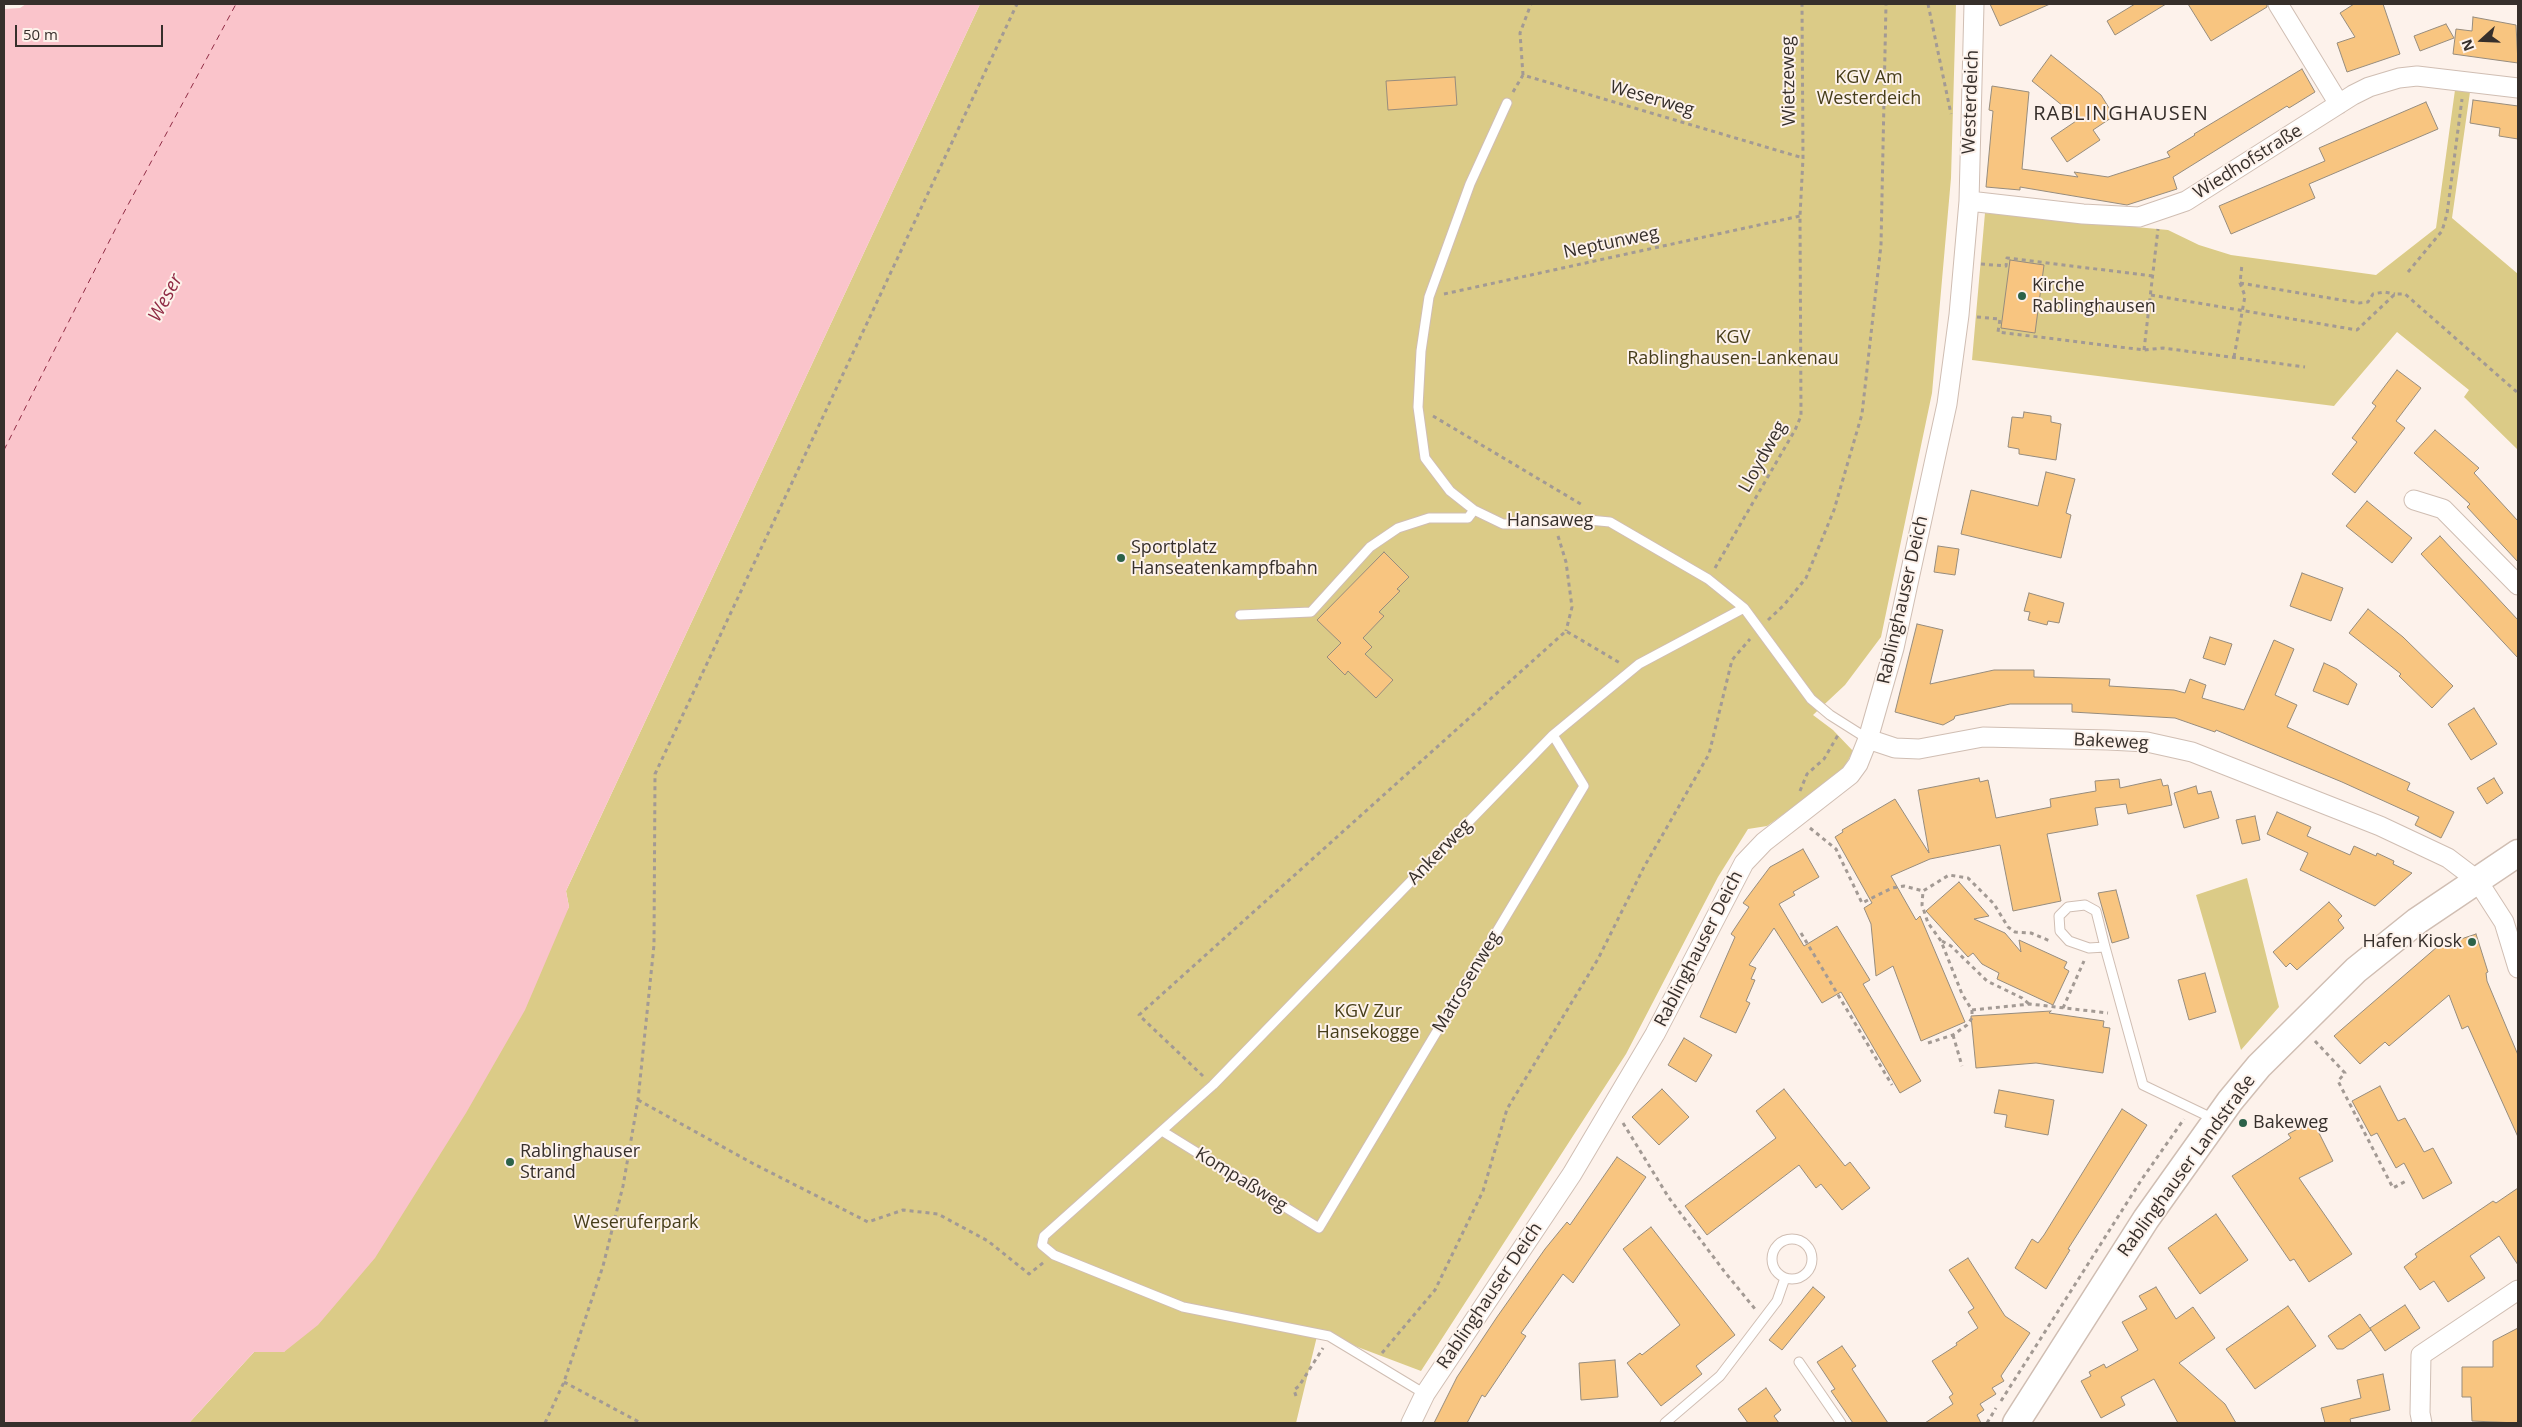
<!DOCTYPE html>
<html>
<head>
<meta charset="utf-8">
<style>
  body { margin:0 }
  #map { position:relative; width:2522px; height:1427px; overflow:hidden; background:#fdf2eb; font-family:"Open Sans",sans-serif }
  canvas { display:block }
  .frame { position:absolute; inset:0; border:5px solid #362f2b; pointer-events:none }
  .north { position:absolute; left:2457px; top:15px; width:50px; height:50px; -webkit-text-stroke:4px #fdf2eb; paint-order:stroke; rotate:250deg; font-size:14px; font-weight:700; line-height:20px; text-align:center; color:#362f2b }
  .north::after { content:''; display:block; margin:auto; width:18px; height:22px; background:#362f2b; clip-path:polygon(50% 0,100% 100%,50% 72%,0 100%) }
  .scale { position:absolute; left:15px; top:25px; width:148px; height:22px; box-sizing:border-box; border:2px solid #362f2b; border-top:0; padding-left:6px; font-size:15px; line-height:18px; white-space:nowrap; color:#362f2b; -webkit-text-stroke:4px #fdf2eb; paint-order:stroke }
</style>
</head>
<body>
<div id="map">
<canvas width="2522" height="1427"></canvas>
<div class="frame"></div>
<div class="north">N</div>
<div class="scale">50 m</div>
</div>
<script>
const g = document.querySelector('canvas').getContext('2d');
g.lineJoin = 'round';
function paint(path, color) {
  g.fillStyle = color;
  g.fill(path, 'evenodd');
}
function toPath(rows) {
  const path = new Path2D();
  for (const r of rows) {
    if (r.length === 3) {
      path.moveTo(r[0] + r[2], r[1]);
      path.arc(r[0], r[1], r[2], 0, 2 * Math.PI);
      continue;
    }
    path.moveTo(r[0], r[1]);
    for (let i = 2; i < r.length; i += 2) path.lineTo(r[i], r[i + 1]);
  }
  return path;
}
function strokePath(path, color, width, dash) {
  g.strokeStyle = color;
  g.lineWidth = width;
  g.lineCap = dash ? 'butt' : 'round';
  g.setLineDash(dash || []);
  g.stroke(path);
}
function label(font, color, halo, rows, align = 'center') {
  g.font = font + ' "Open Sans",sans-serif';
  g.lineWidth = 4;
  g.setLineDash([]);
  g.textBaseline = 'middle';
  g.strokeStyle = halo;
  g.fillStyle = color;
  for (const [text, x, y, turn = 0] of rows) {
    g.save();
    g.translate(x, y);
    g.rotate((+turn || 0) * Math.PI / 180);
    g.textAlign = isNaN(turn) ? turn : align;
    if (halo) g.strokeText(text, 0, 0);
    g.fillText(text, 0, 0);
    g.restore();
  }
}
const green = toPath([
  [980,4,1956,4,1951,178,1932,393,1881,637,1845,685,1813,715,1833,730,1853,751,1846,764,1839,775,1767,826,1748,829,1718,877,1626,1054,1421,1371,1318,1332,1296,1423,189,1423,254,1352,284,1352,569,907,566,891],
  [2455,90,2470,92,2452,218,2518,274,2518,450,2464,397,2469,390,2397,332,2334,406,1972,360,1985,213,2168,230,2199,245,2231,255,2376,275,2436,228],
  [2247,878,2279,1007,2241,1050,2196,895]
]);
const water = toPath([
  [26,4,980,4,566,891,569,907,525,1010,466,1113,375,1258,318,1325,284,1352,254,1352,189,1423,4,1423,4,9,20,8]
]);
const ferry = toPath([
  [4,450,122,216,236,4]
]);
const building = toPath([
  [1990,4,2050,4,2000,26,1990,4],
  [2135,4,2166,4,2115,35,2107,21,2135,4],
  [2188,4,2267,4,2267,7,2211,41,2188,4],
  [2354,4,2383,4,2400,54,2347,72,2337,43,2355,37,2340,13,2354,4],
  [2473,17,2516,25,2518,63,2453,54,2456,29,2472,31,2473,17],
  [2446,24,2454,38,2420,51,2414,36,2446,24],
  [2051,55,2101,95,2114,116,2093,130,2100,140,2067,162,2051,138,2079,119,2032,81,2051,55],
  [2302,69,2315,92,2289,108,2287,106,2173,177,2177,189,2127,205,2020,187,2020,190,1986,187,1993,111,1989,110,1992,86,2029,92,2022,169,2078,177,2074,172,2108,177,2170,157,2167,152,2195,135,2194,134,2302,69],
  [1455,77,1457,105,1388,110,1386,81,1455,77],
  [2473,100,2518,106,2518,139,2499,136,2500,128,2470,123,2473,100],
  [2426,102,2438,129,2309,184,2315,198,2231,234,2219,206,2325,161,2319,148,2426,102],
  [2010,260,2044,265,2035,333,2001,328,2010,260],
  [2397,370,2421,388,2396,421,2405,428,2355,493,2332,474,2357,442,2352,438,2376,406,2372,403,2397,370],
  [2024,412,2051,416,2051,422,2061,424,2056,460,2019,454,2019,449,2008,447,2012,417,2023,418,2024,412],
  [2435,430,2479,468,2474,473,2518,521,2518,562,2467,507,2470,504,2414,453,2435,430],
  [2046,472,2075,479,2066,513,2071,515,2061,558,1961,534,1971,490,2038,506,2046,472],
  [2367,501,2412,538,2392,563,2346,526,2367,501],
  [2440,536,2518,620,2518,658,2421,554,2440,536],
  [1938,546,1959,549,1955,575,1934,572,1938,546],
  [1384,552,1409,577,1397,589,1400,591,1379,612,1384,616,1363,638,1372,647,1365,654,1393,680,1376,698,1348,671,1345,675,1327,657,1341,643,1317,620,1384,552],
  [2302,573,2343,588,2331,621,2290,606,2302,573],
  [2029,593,2064,603,2059,623,2048,621,2047,625,2028,620,2030,612,2024,611,2029,593],
  [2368,609,2403,637,2453,686,2432,708,2399,676,2401,674,2349,633,2368,609],
  [1917,624,1943,630,1930,684,1994,670,2034,670,2034,677,2110,679,2109,686,2174,690,2185,693,2190,679,2206,685,2202,698,2244,710,2274,640,2294,649,2275,695,2297,705,2287,727,2410,783,2407,790,2454,812,2441,838,2415,825,2419,817,2342,782,2216,730,2215,732,2175,718,2072,712,2072,704,2010,704,1955,716,1954,719,1943,725,1895,712,1917,624],
  [2210,637,2232,644,2225,665,2203,658,2210,637],
  [2324,663,2337,669,2357,684,2348,705,2313,691,2324,663],
  [2474,708,2497,744,2471,760,2448,724,2474,708],
  [1979,778,1980,782,1988,780,1996,818,2051,807,2050,799,2096,791,2095,781,2119,779,2120,788,2161,779,2163,786,2168,785,2172,805,2128,814,2126,804,2095,808,2098,825,2047,834,2061,901,2013,911,2000,845,1930,859,1891,876,1916,920,1920,916,1965,1022,1921,1041,1893,966,1876,976,1871,924,1864,908,1872,903,1835,837,1843,832,1842,830,1895,799,1929,853,1918,790,1979,778],
  [2494,778,2503,793,2487,804,2477,788,2494,778],
  [2196,786,2198,794,2211,791,2219,818,2184,828,2174,793,2196,786],
  [2277,812,2311,827,2307,836,2350,855,2354,846,2376,856,2377,853,2394,861,2393,864,2412,873,2375,906,2300,870,2308,853,2267,834,2277,812],
  [2255,816,2260,840,2242,844,2236,820,2255,816],
  [1803,849,1819,877,1793,892,1795,895,1779,904,1804,946,1837,926,1870,980,1863,984,1921,1081,1900,1093,1841,992,1822,1003,1774,928,1749,965,1756,968,1751,979,1755,980,1746,1001,1750,1003,1736,1033,1700,1017,1735,937,1731,934,1749,907,1743,903,1770,867,1803,849],
  [1959,882,1989,916,1974,919,2005,933,2021,952,2019,940,2067,962,2064,968,2069,971,2053,1005,1997,979,1999,973,1982,964,1973,953,1968,957,1926,911,1959,882],
  [2116,890,2129,938,2112,943,2098,893,2116,890],
  [2329,902,2342,916,2338,920,2344,928,2297,970,2290,963,2286,967,2273,952,2329,902],
  [2476,934,2488,972,2486,973,2487,981,2518,1055,2518,1137,2468,1026,2462,1029,2449,995,2389,1046,2385,1042,2360,1064,2334,1036,2437,947,2476,934],
  [2205,973,2216,1012,2189,1020,2178,980,2205,973],
  [2051,1011,2049,1013,2104,1021,2103,1027,2110,1028,2103,1073,2036,1063,1976,1068,1971,1016,2051,1011],
  [1684,1038,1712,1055,1696,1082,1668,1065,1684,1038],
  [2380,1086,2398,1121,2405,1118,2424,1152,2433,1148,2452,1183,2423,1199,2404,1163,2396,1168,2377,1133,2371,1136,2352,1101,2380,1086],
  [1662,1089,1689,1117,1659,1145,1632,1117,1662,1089],
  [1784,1089,1845,1166,1850,1162,1870,1188,1842,1210,1821,1184,1816,1188,1799,1165,1707,1235,1685,1206,1776,1138,1756,1111,1784,1089],
  [1999,1090,2054,1100,2048,1135,2005,1127,2007,1115,1994,1113,1999,1090],
  [2122,1109,2147,1125,2068,1249,2070,1250,2046,1289,2015,1268,2032,1239,2038,1243,2044,1235,2122,1109],
  [2313,1121,2333,1161,2299,1178,2352,1254,2309,1282,2294,1259,2290,1261,2232,1176,2291,1138,2288,1134,2313,1121],
  [1617,1157,1646,1177,1573,1283,1563,1274,1521,1333,1526,1336,1485,1397,1482,1395,1467,1423,1434,1423,1457,1377,1497,1317,1545,1249,1567,1222,1570,1225,1617,1157],
  [2518,1188,2518,1265,2499,1236,2470,1256,2485,1278,2448,1302,2434,1281,2420,1290,2404,1267,2417,1257,2415,1254,2493,1201,2496,1203,2518,1188],
  [2216,1214,2248,1260,2200,1294,2168,1248,2216,1214],
  [1651,1227,1735,1335,1696,1366,1702,1374,1661,1406,1627,1363,1640,1353,1642,1355,1680,1325,1623,1249,1651,1227],
  [1968,1258,2005,1316,2030,1333,2001,1376,2004,1381,1992,1388,1996,1394,1980,1404,1984,1410,1977,1415,1981,1423,1925,1423,1953,1404,1949,1397,1953,1394,1932,1361,1957,1345,1956,1343,1978,1328,1968,1312,1974,1308,1949,1270,1968,1258],
  [1813,1287,1825,1297,1782,1350,1769,1340,1813,1287],
  [2156,1287,2176,1319,2193,1307,2215,1338,2179,1363,2225,1404,2236,1423,2178,1423,2154,1379,2121,1397,2125,1405,2101,1418,2081,1381,2091,1376,2089,1372,2104,1364,2106,1368,2138,1350,2122,1322,2147,1309,2139,1296,2156,1287],
  [2405,1305,2420,1328,2385,1351,2371,1330,2343,1349,2337,1349,2328,1336,2360,1314,2371,1330,2370,1328,2405,1305],
  [2288,1306,2316,1346,2255,1389,2226,1349,2288,1306],
  [2518,1328,2518,1423,2472,1421,2471,1397,2462,1397,2462,1367,2493,1367,2493,1341,2518,1328],
  [1842,1346,1856,1366,1852,1369,1888,1423,1853,1423,1831,1391,1835,1389,1817,1362,1842,1346],
  [1615,1360,1618,1397,1581,1400,1579,1363,1615,1360],
  [2383,1374,2390,1410,2350,1419,2351,1423,2325,1423,2321,1408,2361,1398,2357,1380,2383,1374],
  [1766,1388,1781,1410,1774,1416,1779,1423,1748,1423,1738,1409,1766,1388]
]);
const path = toPath([
  [1928,4,1951,114],
  [1523,75,1520,33,1531,4],
  [1513,92,1523,75,1803,158],
  [1981,264,2006,266,2007,258,2153,276],
  [2408,272,2442,231,2447,214,2462,99],
  [2240,283,2359,303,2368,302,2373,294,2384,292,2395,294],
  [1444,294,1800,216],
  [2151,295,2357,330,2395,294,2405,294,2518,393],
  [1977,317,2000,319,1998,332,2144,350,2163,348,2305,367],
  [2144,350,2158,229],
  [2234,357,2245,296,2240,283,2242,264],
  [1433,416,1584,506],
  [1558,536,1566,562,1572,607,1566,631],
  [1715,568,1795,430,1801,416,1800,216,1803,158,1802,4],
  [1768,620,1784,605,1806,578,1834,510,1862,414,1881,245,1886,4],
  [1800,791,1807,774,1824,759,1838,735],
  [1810,828,1836,849,1862,903,1892,888,1904,886,1923,891],
  [1801,933,1892,1085],
  [1942,941,1951,946,1987,981,2022,998,2029,1004],
  [2063,1008,2084,961],
  [1972,1010,2030,1004,2108,1013],
  [1953,1035,1962,1066],
  [2315,1041,2345,1073,2338,1081,2393,1188,2408,1180],
  [1928,1043,1953,1035,1967,1025,1972,1018,1972,1010,1962,994,1941,941,1928,923,1922,905,1923,891,1949,875,1968,878,1994,904,2008,927,2015,932,2031,933,2050,941],
  [1203,1076,1139,1015,1566,631,1620,663],
  [638,1100,752,1163,868,1222,903,1210,938,1214,988,1241,1029,1274,1044,1262],
  [1623,1123,1669,1198,1724,1271,1755,1309],
  [1382,1353,1435,1290,1483,1191,1507,1109,1598,959,1644,867,1709,754,1732,660,1750,639],
  [564,1382,641,1423],
  [1296,1396,1294,1390,1299,1386,1323,1348],
  [2001,1401,2142,1179,2184,1119],
  [545,1423,564,1382,603,1266,623,1186,638,1100,654,945,655,774,1017,4],
  [1987,1423,1996,1408]
]);
const lane = toPath([
  [1507,103,1470,184,1429,297,1421,351,1418,407,1425,458,1450,491,1474,510,1503,524,1548,524,1589,520,1610,522,1708,579,1744,608,1811,699,1830,715,1868,739],
  [1240,615,1311,612,1370,547,1398,528,1429,518,1468,518,1474,510],
  [2085,905,2096,911,2105,947,2089,948,2069,941,2060,931,2059,916,2068,907,2085,905],
  [2105,947,2143,1085,2214,1119],
  [1162,1131,1319,1228,1584,786,1553,735],
  [1792,1259,20],
  [1799,1362,1841,1423],
  [1425,1394,1329,1336,1183,1307,1054,1255,1042,1245,1044,1236,1213,1085,1553,735,1639,664,1744,608],
  [1665,1423,1720,1376,1777,1301,1785,1278]
]);
const street = toPath([
  [2278,4,2339,104],
  [1969,201,2083,214,2139,217,2186,201,2353,95,2369,87,2399,78,2417,76,2518,88],
  [2414,500,2443,509,2518,585],
  [1868,739,1895,748,1919,749,1983,737,2108,740,2147,742,2192,752,2380,826,2448,858,2477,880,2504,922,2518,968],
  [1411,1423,1425,1394,1572,1174,1655,1034,1744,863,1764,842,1850,775,1858,764,1868,739,1894,648,1947,404,1959,315,1969,201,1974,4],
  [2422,1423,2420,1413,2421,1355,2518,1290]
]);
const secondary = toPath([
  [2016,1423,2146,1219,2230,1101,2259,1066,2356,970,2417,921,2518,853]
]);
const markers = [
  [2022,296,5,"#2c6249"],
  [1121,558,5,"#2c6249"],
  [2472,942,5,"#2c6249"],
  [2243,1123,5,"#2c6249"],
  [510,1162,5,"#2c6249"]
];
const parkNames = [
  ["KGV Am",1869,78],
  ["Westerdeich",1869,99],
  ["KGV",1733,338],
  ["Rablinghausen-Lankenau",1733,359],
  ["KGV Zur",1368,1012],
  ["Hansekogge",1368,1033],
  ["Weseruferpark",636,1223]
];
const streetNames = [
  ["Wietzeweg",1789,81,-91],
  ["Weserweg",1652,99,16],
  ["Westerdeich",1971,102,-88],
  ["Wiedhofstraße",2248,162,-32],
  ["Neptunweg",1611,243,-12],
  ["Lloydweg",1763,457,-61],
  ["Hansaweg",1550,521],
  ["Rablinghauser Deich",1903,600,-77],
  ["Bakeweg",2111,742,3],
  ["Ankerweg",1440,852,-46],
  ["Rablinghauser Deich",1699,949,-63],
  ["Matrosenweg",1467,982,-59],
  ["Rablinghauser Landstraße",2187,1166,-54],
  ["Kompaßweg",1241,1180,32],
  ["Rablinghauser Deich",1490,1296,-56]
];
const poiNames = [
  ["Kirche",2032,286],
  ["Rablinghausen",2032,307],
  ["Sportplatz",1131,548],
  ["Hanseatenkampfbahn",1131,569],
  ["Hafen Kiosk",2462,942,"right"],
  ["Bakeweg",2253,1123],
  ["Rablinghauser",520,1152],
  ["Strand",520,1173]
];
const waterNames = [
  ["Weser",166,298,-62]
];
const quarterNames = [
  ["RABLINGHAUSEN",2121,114]
];
paint(green, '#dbcb87');
paint(water, '#fac4cb');
strokePath(ferry, '#902c45', 1, [6, 5]);
paint(building, '#f8c580');
strokePath(building, '#978c7d', 1);
strokePath(lane, '#d0beb3', 11);
strokePath(street, '#d0beb3', 21);
strokePath(secondary, '#d0beb3', 29);
strokePath(path, '#a39a94', 3, [4, 4]);
strokePath(lane, '#fff', 9);
strokePath(street, '#fff', 19);
strokePath(secondary, '#fff', 26);
for (const [x, y, r, color] of markers) {
  const dot = new Path2D();
  dot.arc(x, y, r, 0, 2 * Math.PI);
  g.fillStyle = color;
  g.fill(dot);
  strokePath(dot, '#fdf2eb', 2);
}
label('18px', '#463d1a', '#fdf2eb', parkNames);
label('18px', '#362f2b', '#fdf2eb', streetNames);
label('18px', '#362f2b', '#fdf2eb', poiNames, 'left');
label('italic 19px', '#902c45', '#fdf2eb', waterNames);
g.letterSpacing = '1px';
label('20px', '#362f2b', '#fdf2eb', quarterNames);
g.letterSpacing = '0px';
</script>
</body>
</html>
